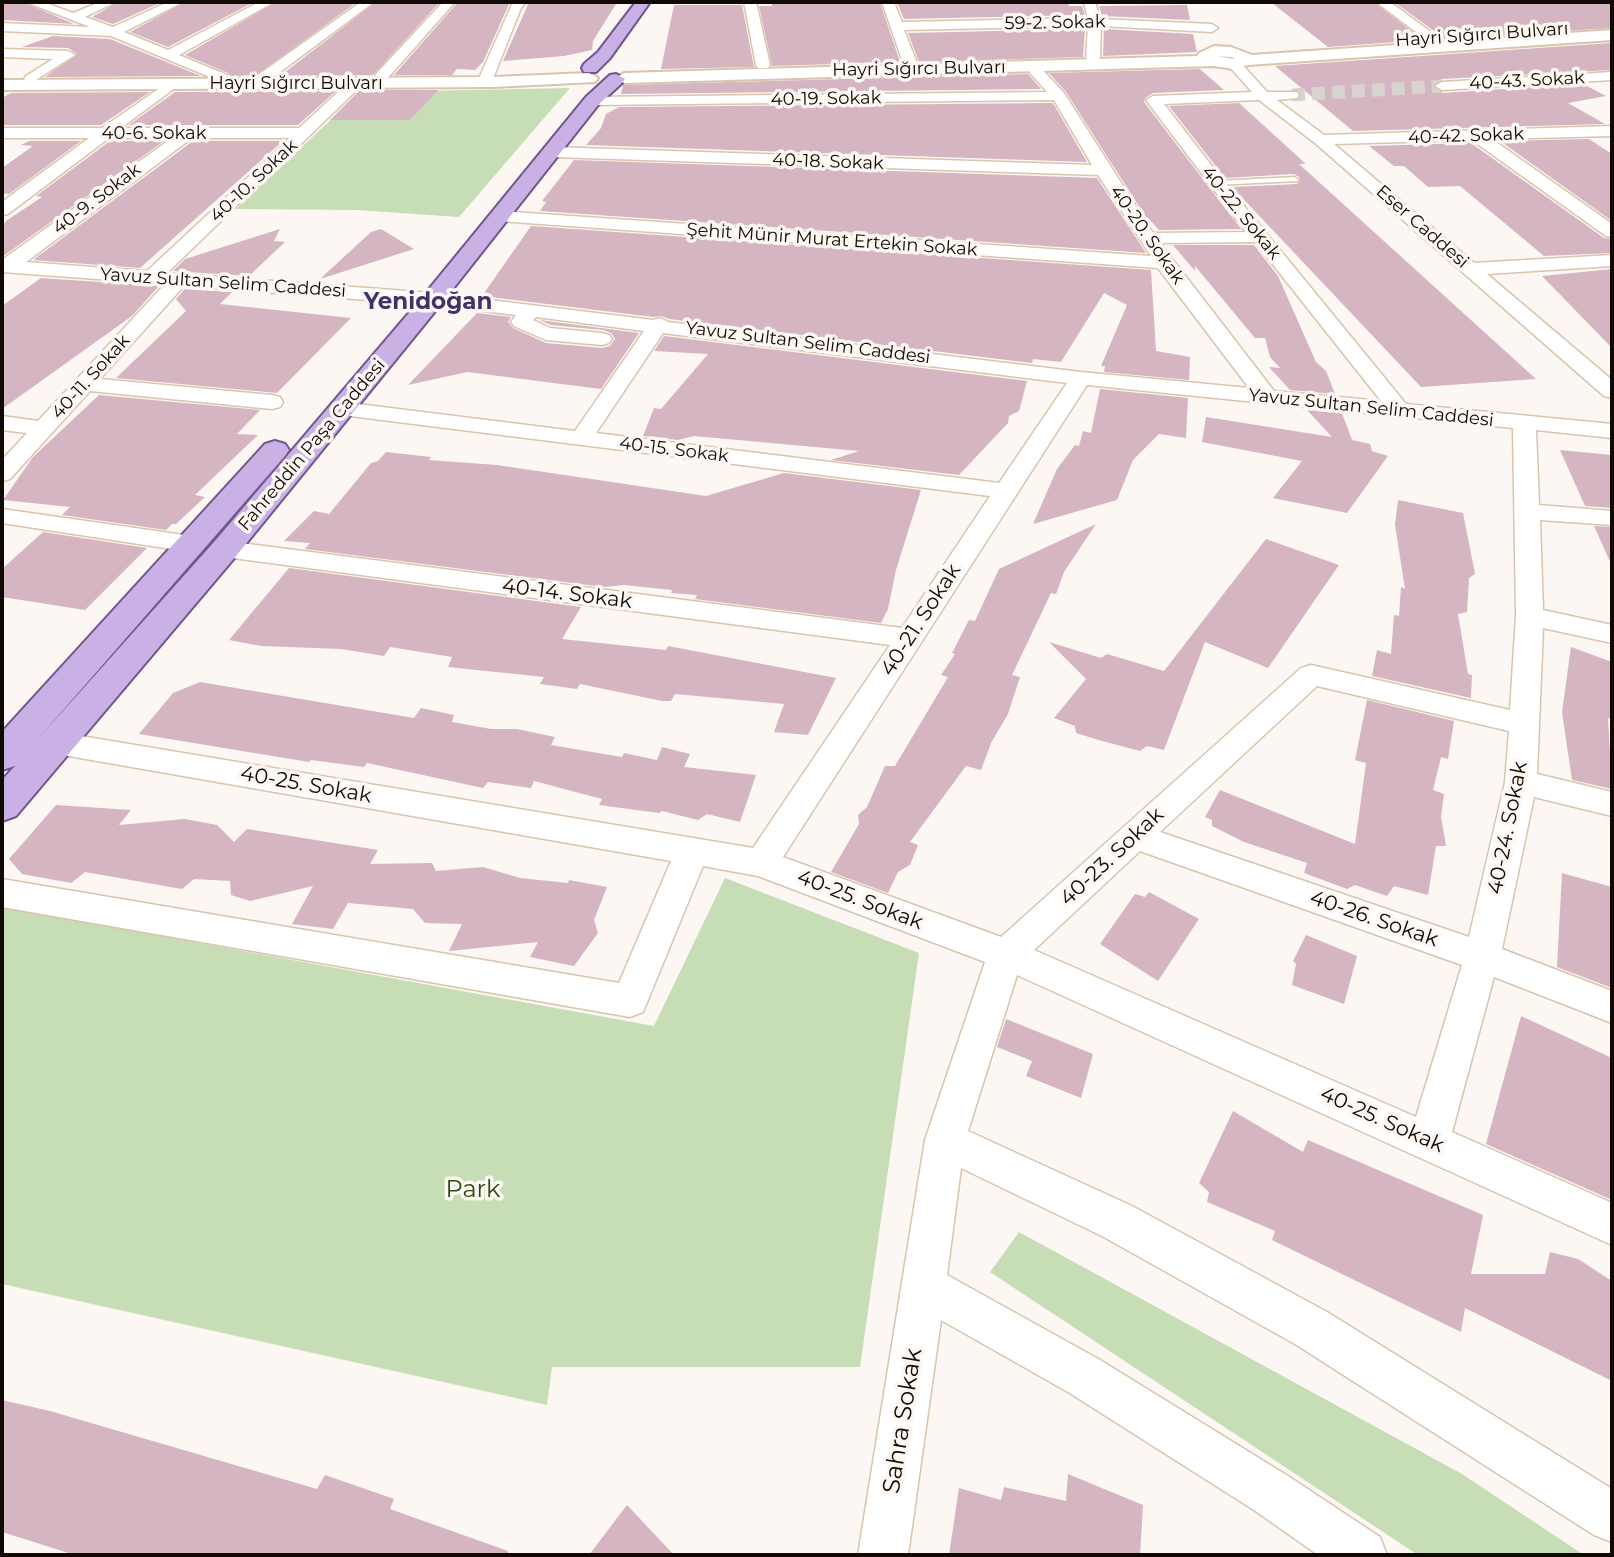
<!DOCTYPE html>
<html>
<head>
<meta charset="utf-8">
<style>
  body { margin:0 }
  #map { position:relative; width:1614px; height:1557px; overflow:hidden; background:#fcf7f3; font-family:Montserrat,sans-serif }
  canvas { display:block }
  .frame { position:absolute; inset:0; border:4px solid #110a04; pointer-events:none }
</style>
</head>
<body>
<div id="map">
<canvas width="1614" height="1557"></canvas>
<div class="frame"></div>
</div>
<script>
const g = document.querySelector('canvas').getContext('2d');
g.lineJoin = 'round';
function paint(path, color) {
  g.fillStyle = color;
  g.fill(path, 'evenodd');
}
function toPath(rows) {
  const path = new Path2D();
  for (const r of rows) {
    path.moveTo(r[0], r[1]);
    for (let i = 2; i < r.length; i += 2) path.lineTo(r[i], r[i + 1]);
  }
  return path;
}
function strokePath(path, color, width, dash) {
  g.strokeStyle = color;
  g.lineWidth = width;
  g.lineCap = dash ? 'butt' : 'round';
  g.setLineDash(dash || []);
  g.stroke(path);
}
function label(font, color, halo, rows, align = 'center') {
  g.font = font + ' Montserrat,sans-serif';
  g.lineWidth = 7;
  g.setLineDash([]);
  g.textBaseline = 'middle';
  g.strokeStyle = halo;
  g.fillStyle = color;
  for (const [text, x, y, turn = 0] of rows) {
    g.save();
    g.translate(x, y);
    g.rotate((+turn || 0) * Math.PI / 180);
    g.textAlign = isNaN(turn) ? turn : align;
    if (halo) g.strokeText(text, 0, 0);
    g.fillText(text, 0, 0);
    g.restore();
  }
}
const green = toPath([
  [570,88,459,217,357,210,236,209,356,96,373,92],
  [725,878,919,953,860,1367,552,1367,547,1405,2,1284,2,907,654,1026],
  [1019,1232,1462,1474,1584,1555,1418,1555,990,1272]
]);
const building = toPath([
  [4,2,23,2,74,24,3,20],
  [118,2,162,2,113,24,92,17],
  [185,2,254,2,168,47,130,32],
  [276,2,357,2,255,76,230,76,228,73,185,55],
  [376,2,440,2,373,75,280,76],
  [458,2,510,2,483,62,475,70,457,69,452,75,394,75],
  [529,2,615,2,613,4,616,4,593,41,592,50,564,56,503,61],
  [771,2,880,2,900,62,772,66,759,6,772,6],
  [897,2,1068,2,1069,6,1082,6,1085,15,904,19],
  [1278,2,1374,2,1423,40,1328,47,1272,3],
  [1394,2,1612,2,1612,28,1441,39,1441,36],
  [674,5,742,5,754,67,661,69],
  [1187,5,1190,20,1102,16,1099,6],
  [1085,29,1083,57,919,62,908,33],
  [1104,29,1193,34,1197,52,1103,56],
  [53,36,110,39,201,76,45,77,77,54,68,48,22,47],
  [1612,43,1612,70,1442,79,1433,85,1442,93,1583,84,1606,96,1568,103,1605,124,1353,131,1275,66],
  [1200,69,1224,90,1153,93,1145,98,1144,102,1241,229,1159,230,1149,219,1149,222,1066,92,1049,73],
  [1028,74,1041,89,621,94,623,85],
  [360,90,438,90,410,120,330,120],
  [336,91,298,125,129,125,175,92],
  [150,92,101,125,2,125,2,98,11,93],
  [1053,103,1087,162,586,145,601,128,606,114,619,107],
  [1239,103,1306,164,1299,164,1536,379,1421,387,1232,187,1297,184,1300,180,1299,177,1294,174,1225,178,1169,106],
  [1589,139,1612,154,1612,221,1500,141],
  [29,141,81,141,9,194,2,193,2,168,33,146,21,145],
  [110,141,164,141,2,257,2,227,6,221,42,197,36,196],
  [193,141,283,141,140,268,33,260],
  [1471,143,1604,238,1612,239,1612,253,1544,256,1460,186,1428,187,1404,166,1394,166,1369,146],
  [574,160,1097,178,1146,253,540,211,546,202,542,201],
  [531,226,1151,270,1156,351,1190,357,1189,380,1104,372,1105,366,1101,366,1127,305,1104,293,1061,362,1033,359,1032,363,669,319,661,316,653,317,482,296],
  [280,229,274,241,285,242,249,276,173,271,185,259],
  [381,229,414,249,320,279,371,232],
  [1173,245,1254,245,1278,276,1316,362,1326,371,1335,394,1290,390,1269,367,1280,368,1270,357,1265,338,1255,338,1195,266,1195,271],
  [1612,269,1612,348,1542,276],
  [41,278,159,286,132,316,2,409,2,306],
  [185,289,232,292,220,304,351,318,277,393,116,378,186,311,176,299],
  [477,313,511,317,508,322,513,328,546,343,602,348,610,346,615,339,611,333,603,330,551,325,539,320,639,333,601,389,467,372,408,385],
  [664,336,1027,381,1019,411,1009,416,1008,423,959,475,831,460,859,451,694,436,678,440,643,436,654,408,661,409,708,354,654,351],
  [1100,389,1188,398,1186,438,1159,434,1133,460,1117,500,1033,524,1057,469,1075,445,1079,446,1083,431,1091,433],
  [99,395,260,410,237,434,258,435,195,495,205,497,176,524,172,524,166,530,62,515,70,507,3,500,33,457],
  [1307,410,1342,413,1352,440,1370,444,1372,451,1388,456,1347,513,1273,498,1302,461,1202,442,1206,417,1332,437],
  [1560,450,1612,455,1612,508,1585,506],
  [386,452,431,457,429,460,497,465,706,496,784,473,921,490,896,570,888,609,881,623,695,599,697,595,671,593,672,590,624,585,604,587,305,549,310,543,284,541,314,511,329,514,371,463,378,461],
  [1398,500,1463,513,1475,574,1469,578,1467,612,1458,614,1468,674,1472,675,1471,698,1372,676,1377,650,1391,654,1394,615,1399,616,1401,587,1405,589,1395,525],
  [1096,524,1064,572,1056,594,1051,593,1012,675,1020,677,1008,714,991,743,981,770,966,766,910,842,918,845,910,865,898,872,888,893,831,872,859,824,858,815,867,807,885,766,895,766,948,677,941,675,955,654,952,653,969,620,975,621,999,569],
  [1594,526,1612,527,1612,566],
  [43,532,147,548,85,610,2,597,2,569],
  [1266,539,1339,565,1268,668,1205,642,1164,750,1147,746,1140,751,1102,741,1076,733,1075,726,1054,718,1086,679,1049,642,1101,658,1107,654,1164,671],
  [289,568,581,607,562,639,666,650,668,646,836,678,808,735,774,732,784,704,675,694,671,701,662,701,580,684,577,689,540,684,544,677,448,667,452,657,390,647,384,656,341,649,261,646,229,640],
  [1571,647,1612,662,1612,719,1608,718,1612,789,1572,780,1562,712],
  [200,682,414,718,421,708,454,715,452,722,491,729,517,729,555,737,551,745,622,757,624,753,657,760,662,747,690,754,684,767,756,775,740,822,707,814,698,820,662,811,659,813,599,805,602,799,534,781,531,788,488,782,483,788,367,763,364,767,311,760,309,762,139,734,173,693],
  [1367,700,1454,721,1448,759,1441,757,1433,790,1444,794,1441,817,1446,846,1436,846,1428,895,1394,886,1387,896,1355,885,1347,889,1304,873,1307,863,1244,842,1212,826,1212,820,1205,817,1220,790,1355,844,1366,763,1355,760],
  [56,805,131,810,119,825,185,819,217,825,234,842,247,829,378,850,370,864,432,863,436,871,483,867,520,878,568,883,569,880,607,887,594,920,598,933,574,966,530,957,538,942,449,951,462,924,425,923,413,909,348,903,333,929,292,924,313,886,250,901,231,895,230,881,194,879,182,889,85,872,71,883,22,874,9,859],
  [1562,873,1612,887,1612,988,1557,967],
  [1149,892,1199,919,1158,981,1100,944,1135,894,1145,897],
  [1306,935,1357,956,1344,1004,1292,985,1296,964,1293,961],
  [1521,1016,1612,1058,1612,1200,1486,1144],
  [1006,1019,1093,1054,1081,1098,1026,1076,1032,1061,997,1047],
  [1233,1111,1303,1152,1308,1140,1483,1215,1471,1274,1545,1274,1550,1252,1578,1259,1612,1281,1612,1381,1465,1308,1461,1332,1272,1240,1275,1231,1207,1202,1209,1192,1199,1183],
  [2,1400,50,1411,317,1489,325,1475,394,1499,390,1509,508,1551,508,1555,75,1555,2,1532],
  [1068,1474,1143,1505,1140,1555,949,1555,959,1488,1001,1500,1004,1487,1066,1501],
  [627,1505,674,1555,589,1555]
]);
const minorTunnel = toPath([
  [1292,95,1442,86]
]);
const service = toPath([
  [1294,177,1298,179,1297,181,1216,185,1212,183,1216,181,1294,177]
]);
const minor = toPath([
  [26,2,43,2,73,13,100,2,116,2,85,17,113,27,168,2,183,2,124,32,168,50,259,2,274,2,179,55,227,75,227,81,222,82,111,36,2,31,2,23,90,27,26,2],
  [361,2,374,2,268,81,258,81,258,75,361,2],
  [443,2,455,2,386,80,376,80,376,74,443,2],
  [513,2,526,2,521,8,494,76,492,79,482,79,480,76,513,2],
  [744,2,756,2,770,65,768,68,758,68,756,65,744,2],
  [882,2,894,2,902,22,1088,18,1084,3,1095,2,1100,19,1212,24,1218,28,1212,32,1101,26,1100,58,1093,62,1086,58,1088,26,904,30,917,63,910,67,903,63,882,2],
  [1376,2,1390,2,1439,38,1438,41,1428,41,1376,2],
  [2,49,68,51,75,55,31,83,24,79,26,76,53,59,2,57,2,49],
  [1234,60,1239,61,1267,92,1297,92,1299,95,1297,98,1277,100,1324,135,1612,126,1612,136,1492,139,1612,224,1612,237,1606,236,1472,140,1334,144,1474,263,1612,255,1612,266,1487,274,1612,380,1612,398,1604,396,1315,143,1259,100,1164,104,1222,179,1406,404,1612,424,1612,438,1536,430,1539,505,1612,511,1612,525,1540,520,1543,610,1612,625,1612,643,1543,628,1537,774,1612,792,1612,816,1534,797,1502,949,1612,991,1612,1023,1494,977,1452,1132,1612,1203,1612,1245,1017,975,968,1131,1132,1206,1327,1312,1612,1489,1612,1542,1594,1535,1295,1344,1102,1236,961,1168,947,1275,1100,1360,1288,1476,1380,1537,1387,1555,1318,1555,1254,1510,1068,1392,941,1320,908,1555,858,1555,925,1140,985,962,758,876,703,866,643,1012,630,1017,2,907,2,879,619,983,671,861,57,754,46,751,42,743,46,735,57,732,753,848,890,645,225,557,216,554,212,549,216,544,225,541,902,628,990,496,334,414,331,409,334,404,342,402,575,431,644,331,536,317,533,320,550,328,602,333,609,335,612,339,609,343,602,345,546,340,514,326,511,322,516,315,433,305,184,286,100,379,272,395,280,397,283,402,280,407,272,409,90,391,10,479,2,481,2,460,27,433,2,430,2,416,38,421,165,284,2,272,2,260,172,138,109,138,8,214,2,215,2,202,89,138,2,138,2,128,102,128,170,81,177,85,175,88,121,128,299,128,351,80,356,79,363,83,361,86,167,273,433,293,653,320,660,318,668,322,1081,372,1249,388,1158,268,499,221,490,216,499,211,1151,256,1098,175,553,157,545,152,553,147,1092,165,1054,100,592,105,585,101,592,97,1047,92,1026,68,1033,64,1038,65,1064,93,1153,233,1246,232,1146,100,1153,96,1252,92,1227,64,1234,60],
  [192,138,290,138,147,271,26,262,192,138],
  [1255,242,1381,401,1274,391,1160,243,1255,242],
  [663,333,1067,383,999,483,596,433,663,333],
  [1087,385,1513,428,1516,616,1510,710,1311,665,1301,668,1001,937,783,857,1087,385],
  [1317,686,1509,731,1505,782,1469,937,1160,832,1317,686],
  [1140,851,1462,965,1416,1117,1034,950,1140,851],
  [1612,72,1612,80,1442,90,1435,86,1442,82,1612,72],
  [2,509,191,536,200,539,204,544,200,549,191,552,2,523,2,509]
]);
const tertiary = toPath([
  [1612,30,1612,40,1248,65,1234,69,1213,66,624,83,615,78,624,73,1197,56,1199,53,1214,46,1231,47,1252,55,1612,30],
  [1217,56,1230,57,1235,58,1233,59,1217,56]
]);
const secondary = toPath([
  [589,73,598,78,595,82,493,87,2,90,2,80,493,77,589,73]
]);
const primary = toPath([
  [636,2,650,2,610,58,596,72,584,72,582,68,584,64,598,52,636,2],
  [616,74,625,79,622,83,598,105,441,304,236,556,16,816,2,821,2,780,15,766,2,770,2,732,265,444,275,441,285,444,289,450,285,456,38,739,214,542,425,294,586,97,610,75,616,74]
]);
const farStreetnames = [
  ["59-2. Sokak",1055,23,-1],
  ["Hayri Sığırcı Bulvarı",1482,35,-4],
  ["Hayri Sığırcı Bulvarı",919,69,-1],
  ["40-43. Sokak",1527,81,-3],
  ["Hayri Sığırcı Bulvarı",296,84],
  ["40-19. Sokak",826,99,-1],
  ["40-6. Sokak",154,134],
  ["40-42. Sokak",1466,136,-2],
  ["40-18. Sokak",828,162,2],
  ["40-10. Sokak",254,181,-43],
  ["40-9. Sokak",97,199,-37],
  ["40-22. Sokak",1241,213,51],
  ["Eser Caddesi",1422,227,41],
  ["40-20. Sokak",1147,235,55],
  ["Şehit Münir Murat Ertekin Sokak",832,240,4],
  ["Yavuz Sultan Selim Caddesi",223,283,4],
  ["Yavuz Sultan Selim Caddesi",808,343,7],
  ["40-11. Sokak",91,377,-48],
  ["Yavuz Sultan Selim Caddesi",1371,408,6],
  ["Fahreddin Paşa Caddesi",312,445,-50],
  ["40-15. Sokak",674,450,7]
];
const streetNames = [
  ["40-14. Sokak",567,594,7],
  ["40-21. Sokak",921,620,-57],
  ["40-25. Sokak",306,785,10],
  ["40-24. Sokak",1508,828,-79],
  ["40-23. Sokak",1112,857,-43],
  ["40-25. Sokak",860,900,21],
  ["40-26. Sokak",1374,919,19],
  ["40-25. Sokak",1382,1120,24]
];
const farDistrictnames = [
  ["Yenidoğan",428,302]
];
const nearParknames = [
  ["Park",473,1190]
];
const nearStreetnames = [
  ["Sahra Sokak",903,1421,-81]
];
paint(green, '#c7ddb6');
paint(building, '#d5b5c1');
strokePath(minorTunnel, '#d9d3cf', 13, [13, 7]);
strokePath(service, '#d9c4ac', 3);
strokePath(minor, '#d9c4ac', 3);
strokePath(tertiary, '#d9c4ac', 4);
strokePath(secondary, '#d9c4ac', 4);
strokePath(primary, '#72558b', 4);
paint(service, '#fff');
paint(minor, '#fff');
paint(tertiary, '#fff');
paint(secondary, '#fff');
paint(primary, '#cab1e5');
label('18px', '#110a04', '#fcf7f3', farStreetnames);
label('21px', '#110a04', '#fcf7f3', streetNames);
label('bold 23px', '#41326d', '#fcf7f3', farDistrictnames);
label('24px', '#304913', '#fcf7f3', nearParknames);
label('24px', '#110a04', '#fcf7f3', nearStreetnames);
</script>
</body>
</html>
